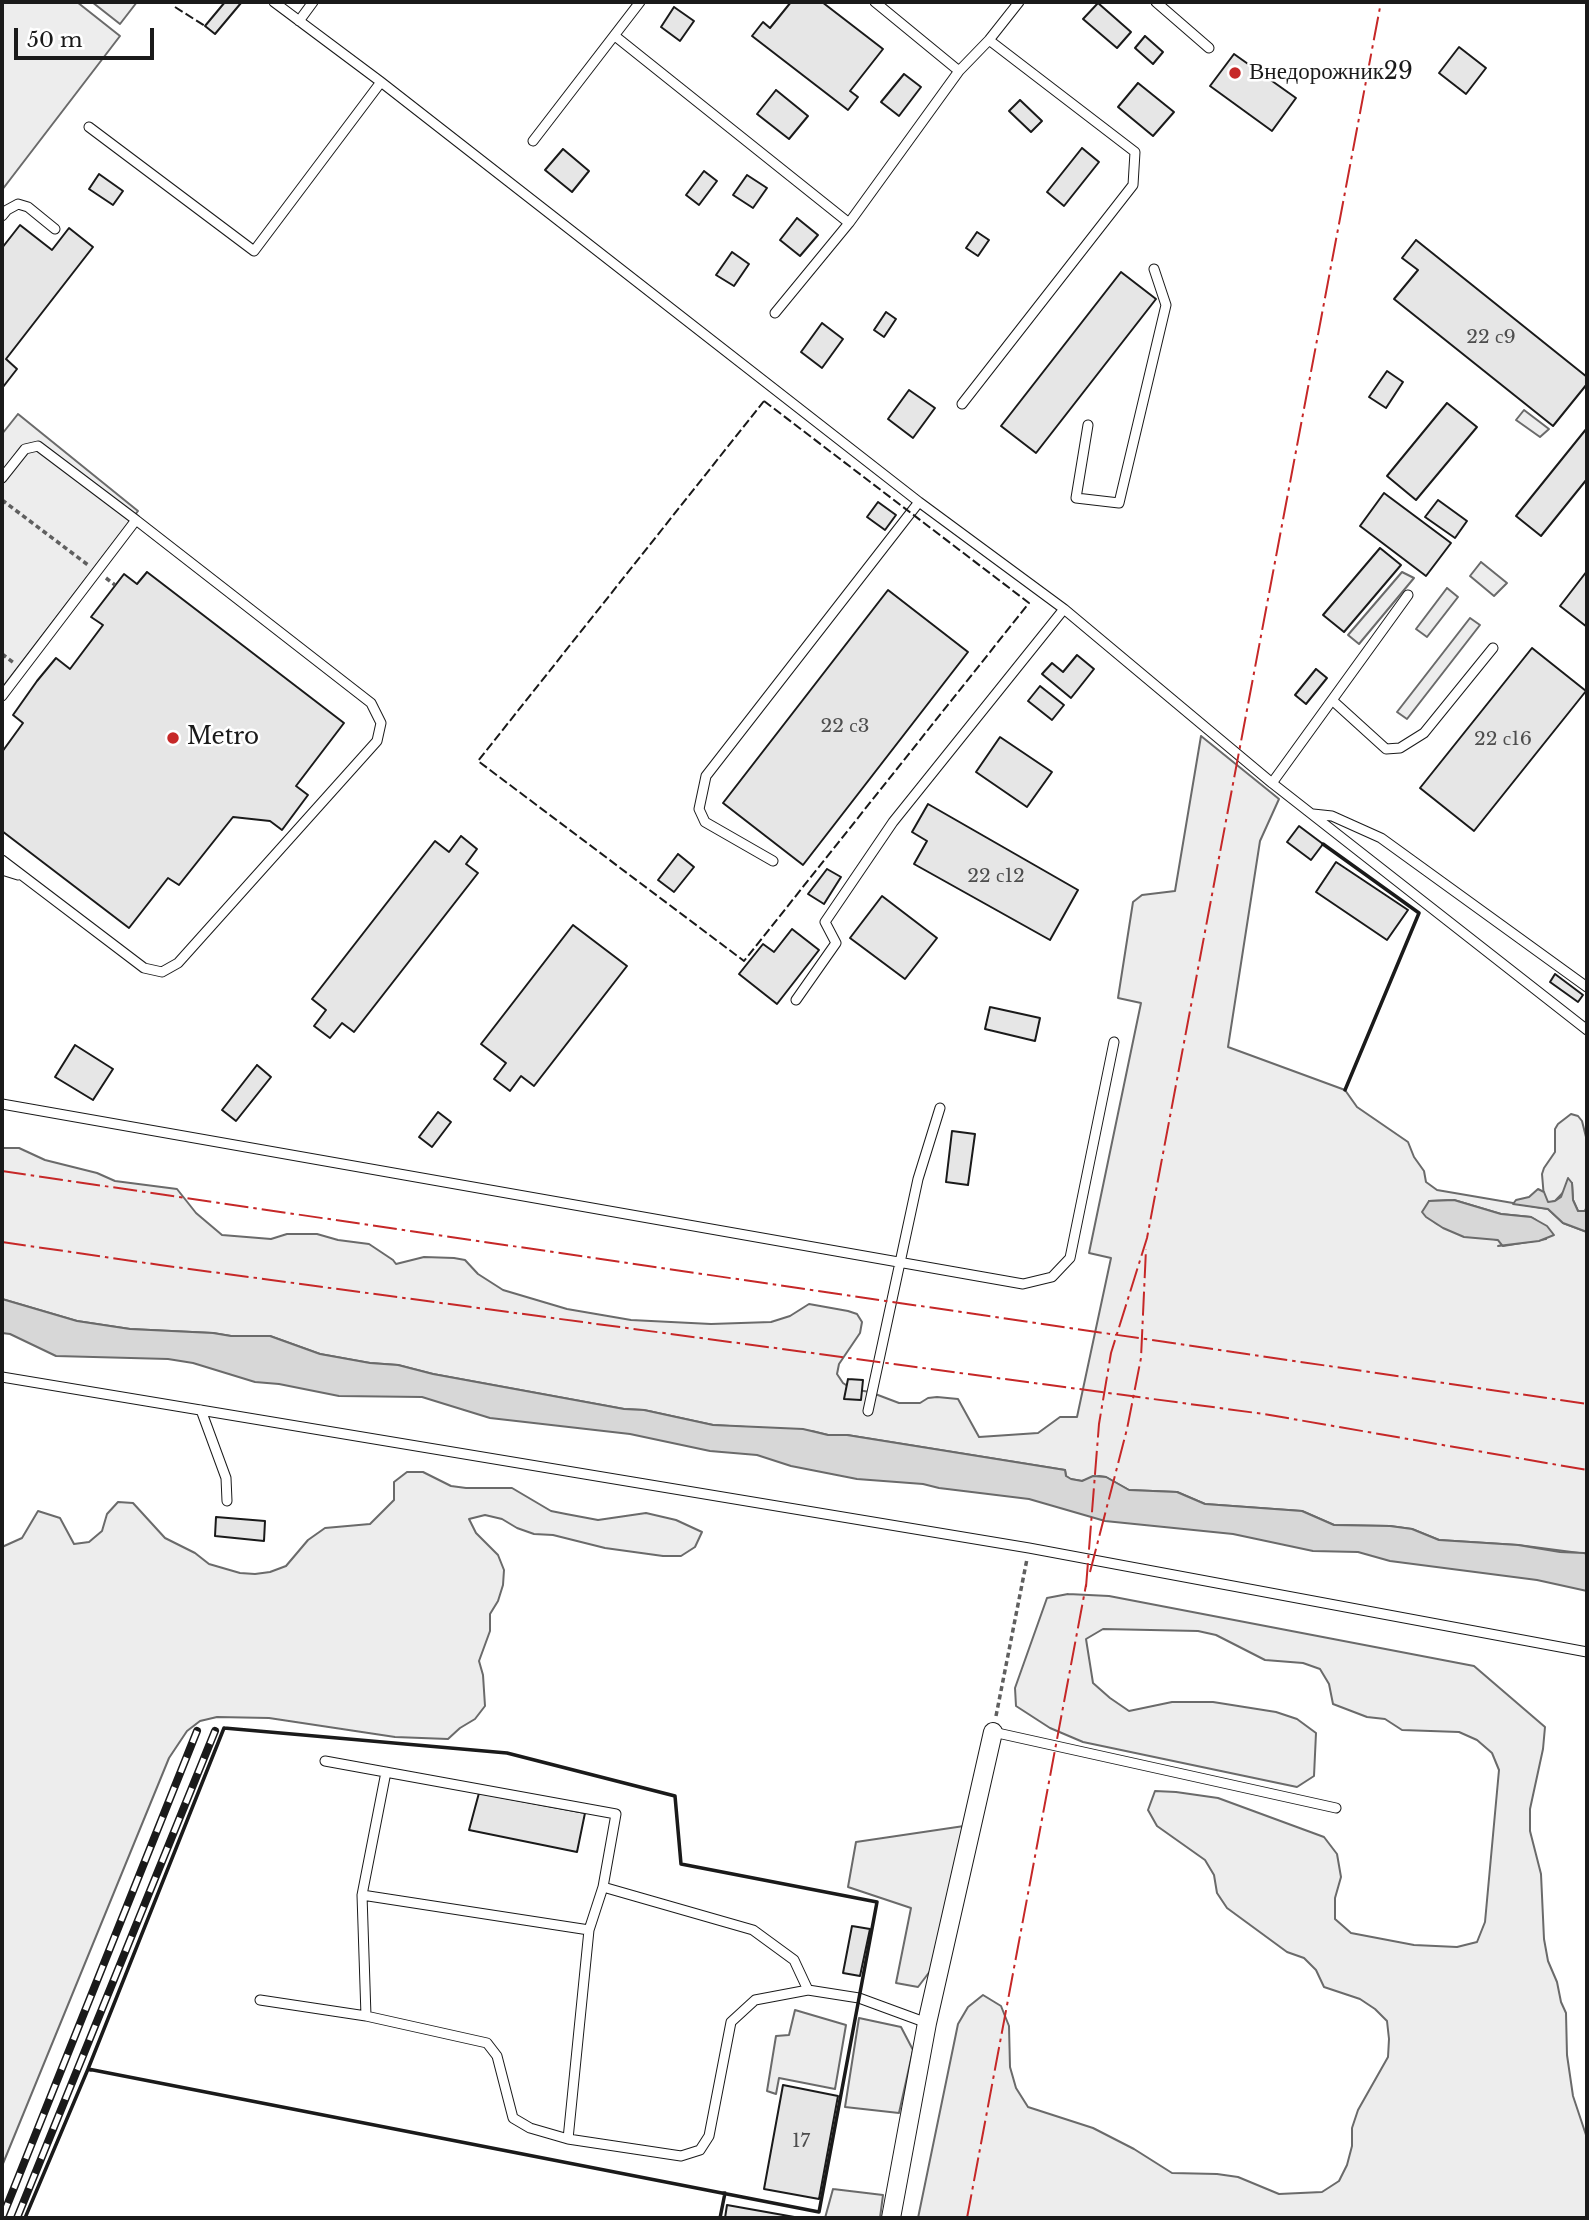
<!DOCTYPE html>
<html>
<head>
<meta charset="utf-8">
<style>
  body { margin:0 }
  #map { position:relative; width:1589px; height:2220px; overflow:hidden; background:#fff; font-family:"Libre Baskerville",serif }
  canvas { display:block }
  .frame { position:absolute; inset:0; border:4px solid #1a1a1a; pointer-events:none }
  .scale { position:absolute; left:14px; top:28px; width:140px; height:32px; box-sizing:border-box; border:4px solid #1a1a1a; border-top:0; padding-left:9px; font-size:21px; line-height:24px; white-space:nowrap; color:#1a1a1a; -webkit-text-stroke:5px #fff; paint-order:stroke }
</style>
</head>
<body>
<div id="map">
<canvas width="1589" height="2220"></canvas>
<div class="frame"></div>
<div class="scale">50 m</div>
</div>
<script>
const g = document.querySelector('canvas').getContext('2d');
g.lineJoin = 'round';
function paint(path, color) {
  g.fillStyle = color;
  g.fill(path, 'evenodd');
}
function toPath(rows) {
  const path = new Path2D();
  for (const r of rows) {
    path.moveTo(r[0], r[1]);
    for (let i = 2; i < r.length; i += 2) path.lineTo(r[i], r[i + 1]);
  }
  return path;
}
function strokePath(path, color, width, dash) {
  g.strokeStyle = color;
  g.lineWidth = width;
  g.lineCap = dash ? 'butt' : 'round';
  g.setLineDash(dash || []);
  g.stroke(path);
}
function label(font, color, halo, rows, align = 'center') {
  g.font = font + ' "Libre Baskerville",serif';
  g.lineWidth = 5;
  g.setLineDash([]);
  g.textBaseline = 'middle';
  g.strokeStyle = halo;
  g.fillStyle = color;
  for (const [text, x, y, turn = 0] of rows) {
    g.save();
    g.translate(x, y);
    g.rotate((+turn || 0) * Math.PI / 180);
    g.textAlign = isNaN(turn) ? turn : align;
    if (halo) g.strokeText(text, 0, 0);
    g.fillText(text, 0, 0);
    g.restore();
  }
}
const built = toPath([
  [2,2,77,2,120,36,2,190,2,2],
  [92,2,137,2,120,24,92,2],
  [1524,410,1549,429,1540,437,1516,420,1524,410],
  [18,414,138,511,2,688,2,434,18,414],
  [1481,562,1507,583,1494,596,1470,576,1481,562],
  [1402,572,1414,578,1359,644,1348,635,1402,572],
  [1447,588,1458,597,1427,637,1416,629,1447,588],
  [1470,618,1480,625,1407,719,1397,712,1470,618],
  [1201,736,1279,799,1260,841,1228,1047,1345,1090,1357,1107,1408,1142,1414,1157,1424,1171,1426,1182,1437,1190,1548,1209,1563,1223,1587,1232,1587,1554,1518,1545,1439,1540,1412,1529,1390,1526,1334,1525,1302,1511,1205,1504,1177,1492,1129,1490,1106,1477,1099,1476,1082,1481,1070,1479,1066,1476,1065,1470,847,1435,828,1435,812,1431,713,1425,644,1410,624,1409,433,1374,398,1365,370,1363,320,1354,270,1336,231,1336,213,1333,130,1329,77,1321,2,1299,2,1148,19,1148,45,1160,97,1173,115,1181,177,1189,196,1213,222,1235,271,1239,287,1234,317,1234,338,1240,369,1244,393,1260,396,1264,424,1257,454,1258,465,1260,478,1274,503,1290,567,1309,631,1320,711,1324,771,1322,790,1316,809,1304,848,1311,857,1314,862,1322,860,1333,839,1364,837,1374,843,1383,852,1389,870,1392,899,1403,920,1403,928,1398,937,1397,958,1399,979,1437,1038,1433,1060,1417,1077,1417,1111,1258,1089,1253,1141,1003,1118,998,1133,902,1142,895,1175,891,1201,736],
  [1454,1200,1501,1214,1531,1217,1536,1220,1546,1239,1503,1246,1498,1240,1437,1224,1432,1220,1429,1201,1454,1200],
  [1571,1114,1578,1116,1582,1121,1587,1141,1587,1206,1585,1211,1578,1211,1573,1200,1572,1183,1555,1201,1548,1203,1544,1198,1542,1174,1544,1168,1555,1152,1555,1129,1558,1124,1571,1114],
  [407,1472,423,1472,451,1486,466,1488,512,1488,551,1511,566,1514,598,1520,646,1513,676,1520,702,1532,695,1547,681,1556,663,1556,605,1548,553,1535,534,1534,517,1528,502,1519,485,1515,469,1519,476,1533,498,1555,504,1570,503,1585,498,1601,490,1614,490,1631,479,1661,483,1675,485,1706,475,1719,460,1728,448,1739,395,1737,269,1718,217,1717,200,1721,187,1731,169,1758,2,2166,2,1547,22,1538,38,1511,60,1518,74,1544,89,1542,102,1531,107,1514,118,1502,133,1503,165,1538,195,1553,209,1564,240,1573,255,1574,270,1572,286,1566,308,1540,325,1528,370,1524,394,1500,394,1482,407,1472],
  [1068,1594,1109,1596,1474,1666,1545,1727,1543,1749,1530,1809,1530,1831,1541,1874,1544,1939,1548,1961,1557,1982,1561,2002,1566,2013,1567,2055,1573,2096,1587,2138,1587,2218,918,2218,958,2024,968,2007,983,1995,1001,2006,1009,2026,1010,2067,1016,2088,1028,2107,1093,2128,1134,2149,1172,2173,1217,2174,1238,2177,1279,2194,1322,2192,1339,2181,1347,2165,1352,2146,1352,2128,1358,2110,1388,2057,1389,2039,1387,2021,1375,2009,1360,1999,1324,1987,1316,1970,1304,1958,1287,1952,1227,1908,1217,1893,1214,1875,1205,1860,1157,1826,1148,1810,1155,1791,1176,1792,1218,1798,1324,1837,1337,1854,1341,1877,1335,1898,1335,1919,1351,1933,1414,1945,1457,1947,1477,1942,1485,1922,1499,1770,1492,1753,1477,1740,1459,1732,1402,1730,1385,1719,1367,1717,1333,1704,1329,1684,1320,1669,1303,1663,1265,1660,1216,1635,1198,1631,1103,1629,1086,1639,1093,1683,1110,1698,1129,1711,1172,1702,1213,1702,1276,1712,1297,1719,1316,1733,1314,1776,1297,1787,1083,1742,1050,1728,1016,1706,1015,1688,1047,1598,1068,1594],
  [964,1826,934,1966,918,1987,896,1983,911,1908,848,1887,856,1842,964,1826],
  [795,2010,846,2025,835,2089,779,2078,776,2094,767,2091,776,2036,789,2035,795,2010],
  [859,2018,901,2027,913,2050,899,2113,845,2107,859,2018],
  [833,2189,883,2195,880,2218,825,2218,833,2189]
]);
const water = toPath([
  [1568,1178,1572,1183,1573,1200,1578,1211,1585,1211,1587,1206,1587,1232,1563,1223,1548,1209,1513,1204,1516,1200,1529,1197,1538,1189,1544,1192,1548,1202,1555,1201,1561,1197,1568,1178],
  [1454,1200,1501,1214,1531,1217,1547,1226,1554,1235,1539,1241,1498,1246,1502,1245,1498,1240,1464,1237,1443,1228,1426,1217,1422,1212,1429,1201,1454,1200],
  [2,1299,77,1321,130,1329,213,1333,231,1336,270,1336,320,1354,370,1363,398,1365,433,1374,624,1409,644,1410,713,1425,803,1429,828,1435,847,1435,1065,1470,1066,1476,1071,1479,1082,1481,1093,1476,1106,1477,1129,1490,1177,1492,1205,1504,1302,1511,1334,1525,1390,1526,1412,1529,1439,1540,1518,1545,1560,1552,1584,1553,1587,1554,1587,1591,1537,1580,1390,1561,1358,1552,1313,1551,1233,1534,1105,1521,1029,1499,939,1488,923,1484,857,1479,791,1466,757,1455,710,1451,630,1434,490,1418,422,1397,339,1396,279,1384,255,1382,193,1363,168,1359,56,1356,10,1334,2,1333,2,1299]
]);
const building = toPath([
  [225,2,241,3,215,34,205,26,225,2],
  [791,2,822,2,883,49,850,91,858,97,848,110,752,36,763,22,770,28,791,2],
  [1098,3,1131,32,1117,48,1083,19,1098,3],
  [674,7,694,21,680,41,661,27,674,7],
  [1145,36,1163,52,1153,64,1135,48,1145,36],
  [1459,47,1486,68,1466,94,1439,73,1459,47],
  [1234,54,1296,98,1272,131,1210,86,1234,54],
  [904,74,921,87,899,116,881,102,904,74],
  [1138,83,1174,112,1153,136,1118,107,1138,83],
  [776,90,808,116,789,139,757,114,776,90],
  [1020,100,1042,121,1031,132,1009,111,1020,100],
  [1082,148,1099,162,1064,206,1047,192,1082,148],
  [563,149,589,171,572,192,545,170,563,149],
  [704,171,717,181,699,205,686,195,704,171],
  [99,174,123,191,113,205,89,189,99,174],
  [747,175,767,188,753,208,733,195,747,175],
  [797,218,818,235,800,256,780,240,797,218],
  [20,225,52,250,69,228,93,247,6,359,17,369,3,387,2,248,20,225],
  [977,232,989,240,978,256,966,248,977,232],
  [1416,240,1587,377,1587,384,1553,426,1394,299,1418,270,1402,258,1416,240],
  [732,252,749,264,734,286,716,275,732,252],
  [1121,272,1156,299,1036,453,1001,426,1121,272],
  [886,312,896,319,884,337,874,330,886,312],
  [822,323,843,339,822,368,801,352,822,323],
  [1387,371,1403,382,1386,408,1369,397,1387,371],
  [909,390,935,408,913,438,888,419,909,390],
  [1447,403,1477,427,1416,500,1387,476,1447,403],
  [1587,428,1587,479,1541,536,1516,516,1587,428],
  [1384,493,1451,543,1426,576,1360,526,1384,493],
  [1438,500,1467,521,1455,538,1425,517,1438,500],
  [878,502,896,515,885,530,867,517,878,502],
  [1380,548,1401,565,1344,632,1323,615,1380,548],
  [1587,571,1587,627,1560,606,1587,571],
  [147,572,344,723,296,786,308,795,282,830,270,821,233,817,179,885,168,878,129,928,2,831,2,752,23,723,13,715,37,681,56,658,70,669,103,625,91,617,124,574,137,584,147,572],
  [888,590,968,652,803,865,723,803,888,590],
  [1532,648,1586,691,1474,831,1420,788,1532,648],
  [1077,655,1094,669,1071,698,1042,674,1052,663,1063,672,1077,655],
  [1316,669,1327,678,1306,704,1295,695,1316,669],
  [1040,686,1064,705,1052,720,1028,701,1040,686],
  [1000,737,1052,772,1027,807,976,772,1000,737],
  [928,804,1078,890,1050,940,914,864,927,841,912,832,928,804],
  [1299,826,1323,844,1311,860,1287,842,1299,826],
  [461,836,477,849,466,864,478,873,354,1032,342,1023,330,1038,314,1026,326,1010,312,999,435,841,449,852,461,836],
  [678,854,694,867,674,892,658,880,678,854],
  [1336,862,1408,910,1387,940,1316,892,1336,862],
  [827,869,841,877,824,904,808,894,827,869],
  [882,896,937,938,905,979,850,938,882,896],
  [573,925,627,966,534,1086,521,1076,510,1091,494,1079,506,1063,481,1044,573,925],
  [792,929,819,950,777,1004,739,974,763,944,774,952,792,929],
  [1555,974,1583,995,1578,1002,1550,982,1555,974],
  [990,1007,1040,1018,1035,1041,985,1029,990,1007],
  [75,1045,113,1069,93,1100,55,1077,75,1045],
  [257,1065,271,1077,236,1121,222,1110,257,1065],
  [438,1112,451,1122,432,1147,419,1137,438,1112],
  [952,1131,975,1134,968,1185,946,1182,952,1131],
  [848,1379,863,1380,861,1400,844,1399,848,1379],
  [216,1517,265,1521,264,1541,215,1536,216,1517],
  [479,1793,585,1813,577,1852,469,1830,479,1793],
  [852,1926,870,1929,860,1976,843,1973,852,1926],
  [783,2085,838,2096,819,2199,764,2189,783,2085],
  [727,2205,800,2218,725,2218,727,2205]
]);
const path = toPath([
  [2,500,88,565],
  [106,578,115,585],
  [2,654,14,663],
  [996,1716,1027,1559]
]);
const lane = toPath([
  [274,2,381,82,919,502,1064,609,1272,783,1587,1030],
  [875,2,959,71],
  [1156,2,1209,48],
  [299,21,313,2],
  [615,36,849,223],
  [89,127,254,251,381,82],
  [533,141,640,2],
  [2,216,7,210,18,204,28,207,55,229],
  [775,313,849,223,959,71,989,40,1019,2],
  [962,404,1133,185,1135,152,989,40],
  [1088,425,1076,498,1119,503,1166,305,1154,269],
  [2,478,25,449,38,446,136,520,2,696],
  [1332,700,1386,749,1400,748,1424,733,1493,648],
  [1272,783,1408,595],
  [1313,814,1332,816,1381,838,1587,987],
  [2,860,144,968,162,972,178,963,377,741,381,723,371,703,136,520],
  [773,861,705,822,699,809,706,776,919,502],
  [2,870,18,875],
  [796,1000,836,943,825,922,893,822,1064,609],
  [2,1104,1023,1284,1052,1277,1070,1258,1114,1042],
  [2,1377,1029,1548,1587,1652],
  [201,1410,226,1478,227,1501],
  [868,1411,918,1179,940,1108],
  [993,1732,1336,1808],
  [325,1761,616,1814,603,1887,589,1930,568,2139],
  [603,1887,753,1930,794,1960,808,1990],
  [362,1895,589,1930],
  [260,2000,366,2016,487,2043,497,2056,513,2118,530,2128,568,2139,681,2156,700,2150,709,2136,731,2022,755,2000,808,1990,859,1998,927,2023],
  [366,2016,362,1895,386,1772]
]);
const street = toPath([
  [891,2218,927,2023,993,1732]
]);
const rail = toPath([
  [2,2218,197,1731],
  [17,2218,215,1731]
]);
const fence = toPath([
  [175,7,205,26],
  [764,401,1029,603,744,961,478,761,764,401]
]);
const wall = toPath([
  [1323,844,1419,913,1345,1090],
  [224,1728,507,1753,675,1796,681,1864,877,1902,819,2212,88,2069,224,1728],
  [25,2218,88,2069,91,2070],
  [720,2218,725,2193,723,2193]
]);
const power = toPath([
  [2,1171,1587,1404],
  [2,1242,160,1265,1264,1414,1587,1470],
  [1090,1572,1127,1429,1141,1358,1146,1249],
  [1086,1587,1099,1424,1111,1353,1147,1238,1381,2],
  [967,2218,1086,1585]
]);
const markers = [
  [1235,73,7,"#c62828"],
  [173,738,7,"#c62828"]
];
const numberNames = [
  ["22 с9",1491,338],
  ["22 с3",845,727],
  ["22 с16",1503,740],
  ["22 с12",996,877],
  ["17",801,2142]
];
const poiNames = [
  ["Внедорожник29",1249,73],
  ["Metro",187,738]
];
paint(built, '#ededed');
strokePath(built, '#6a6a6a', 2);
paint(water, '#d7d7d7');
strokePath(water, '#6a6a6a', 2);
paint(building, '#e6e6e6');
strokePath(building, '#1a1a1a', 2);
strokePath(lane, '#1a1a1a', 11);
strokePath(street, '#1a1a1a', 20);
strokePath(path, '#5f5f5f', 3.5, [5, 3.5]);
strokePath(lane, '#fff', 9);
strokePath(street, '#fff', 18);
strokePath(rail, '#1a1a1a', 8);
strokePath(rail, '#fff', 5, [16]);
strokePath(fence, '#1a1a1a', 2, [9, 3.5]);
strokePath(wall, '#1a1a1a', 3.5);
strokePath(power, '#c62828', 2, [24, 5, 3.5, 5]);
for (const [x, y, r, color] of markers) {
  const dot = new Path2D();
  dot.arc(x, y, r, 0, 2 * Math.PI);
  g.fillStyle = color;
  g.fill(dot);
  strokePath(dot, '#fff', 2.5);
}
label('19px', '#4d4d4d', null, numberNames);
label('23px', '#1a1a1a', '#fff', poiNames, 'left');
</script>
</body>
</html>
